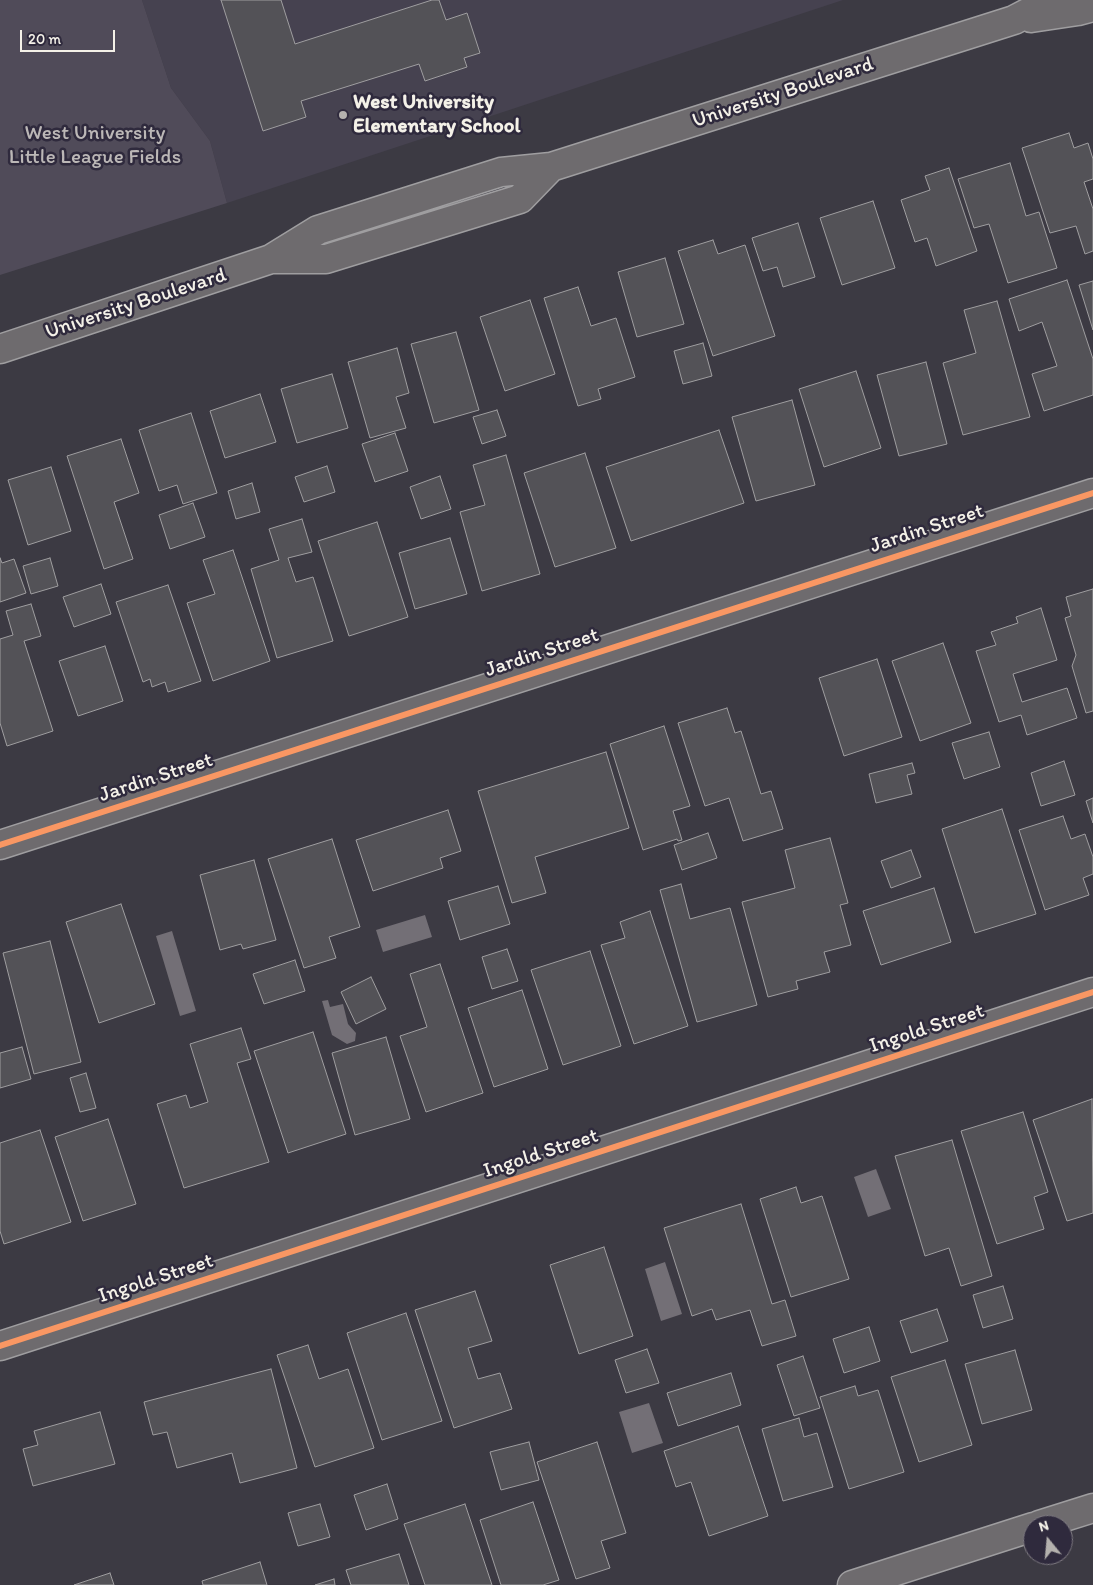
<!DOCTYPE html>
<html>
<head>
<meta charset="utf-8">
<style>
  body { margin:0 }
  #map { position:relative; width:1093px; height:1585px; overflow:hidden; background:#3c3a43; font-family:Itim,sans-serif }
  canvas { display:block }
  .north { position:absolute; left:1023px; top:1515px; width:50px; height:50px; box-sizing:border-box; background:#2f2a3d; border:1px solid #7e7a81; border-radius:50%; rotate:343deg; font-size:14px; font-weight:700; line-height:20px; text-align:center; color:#f4f1e8 }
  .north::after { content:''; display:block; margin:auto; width:18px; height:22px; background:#b4b1ae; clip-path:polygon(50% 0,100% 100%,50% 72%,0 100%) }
  .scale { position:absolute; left:20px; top:30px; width:95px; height:22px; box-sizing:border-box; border:2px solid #f4f1e8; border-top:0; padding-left:6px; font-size:15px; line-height:18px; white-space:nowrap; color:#f4f1e8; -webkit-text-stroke:4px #2f2a3d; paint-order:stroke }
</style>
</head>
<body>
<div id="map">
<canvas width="1093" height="1585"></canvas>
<div class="north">N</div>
<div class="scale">20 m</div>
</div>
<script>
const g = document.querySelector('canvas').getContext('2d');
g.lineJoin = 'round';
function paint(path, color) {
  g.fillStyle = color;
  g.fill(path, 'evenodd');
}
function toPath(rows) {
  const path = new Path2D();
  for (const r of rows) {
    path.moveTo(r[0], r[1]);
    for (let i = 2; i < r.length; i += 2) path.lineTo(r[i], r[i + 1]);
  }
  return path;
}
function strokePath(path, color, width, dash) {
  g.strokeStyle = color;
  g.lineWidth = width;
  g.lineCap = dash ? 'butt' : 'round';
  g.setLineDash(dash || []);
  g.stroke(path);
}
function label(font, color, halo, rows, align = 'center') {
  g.font = font + ' Itim,sans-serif';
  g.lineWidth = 5;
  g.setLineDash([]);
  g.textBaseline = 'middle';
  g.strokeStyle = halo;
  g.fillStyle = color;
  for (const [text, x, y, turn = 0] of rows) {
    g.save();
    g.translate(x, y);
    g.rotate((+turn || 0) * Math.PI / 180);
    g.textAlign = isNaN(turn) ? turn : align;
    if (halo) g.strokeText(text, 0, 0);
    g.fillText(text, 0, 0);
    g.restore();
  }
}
const built = toPath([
  [142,0,843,0,227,203,210,141,171,88]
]);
const green = toPath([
  [0,0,142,0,171,88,210,141,227,203,0,275]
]);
const water = toPath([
  [425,915,432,937,383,952,376,930],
  [172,931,196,1011,180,1016,156,936],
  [328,1000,330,1007,343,1004,348,1024,356,1033,355,1041,347,1044,332,1035,322,1001],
  [876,1169,891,1209,868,1217,854,1177],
  [665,1262,682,1314,661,1321,645,1269],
  [649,1403,663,1443,632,1453,619,1412]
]);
const building = toPath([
  [221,0,281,0,295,44,432,0,439,0,446,20,467,13,480,53,464,58,467,67,425,81,419,64,301,101,306,117,263,131,221,0],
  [1069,133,1074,148,1088,143,1093,159,1093,179,1084,182,1093,209,1093,251,1085,254,1076,226,1050,233,1022,148,1069,133],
  [1010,163,1026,216,1039,212,1057,268,1008,283,989,224,974,228,958,179,1010,163],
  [949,168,977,251,936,266,927,238,915,242,901,200,930,190,925,176,949,168],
  [873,201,895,268,842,285,820,218,873,201],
  [798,223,815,277,783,287,777,267,763,271,752,238,798,223],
  [713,240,718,254,745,245,775,336,713,356,678,251,713,240],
  [665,258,684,324,637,337,618,272,665,258],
  [1067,280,1093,359,1093,395,1044,411,1032,374,1057,366,1042,322,1019,331,1009,299,1067,280],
  [1093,281,1093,330,1079,285,1093,281],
  [578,287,591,326,616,318,635,377,598,389,601,399,578,406,544,298,578,287],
  [530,300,555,374,505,391,480,317,530,300],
  [997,301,1030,417,963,435,943,363,976,353,964,310,997,301],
  [456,332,479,410,434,423,411,344,456,332],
  [703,343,712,376,683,384,674,351,703,343],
  [397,348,409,393,396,397,406,428,370,438,348,362,397,348],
  [926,362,947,444,899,456,877,375,926,362],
  [856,371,881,448,824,467,799,389,856,371],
  [332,374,348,428,297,443,281,389,332,374],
  [260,394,276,442,225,458,210,411,260,394],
  [792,400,815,485,756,501,732,417,792,400],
  [497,410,506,436,482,444,473,417,497,410],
  [191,413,217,493,183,504,177,485,159,491,139,430,191,413],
  [719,430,744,503,631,541,606,467,719,430],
  [395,433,408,471,375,482,362,444,395,433],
  [121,439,139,493,114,502,133,559,104,569,67,456,121,439],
  [585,453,616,548,555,567,524,473,585,453],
  [506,455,540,574,482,591,460,512,485,505,473,465,506,455],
  [327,466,335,492,304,502,295,477,327,466],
  [51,467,71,531,28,545,8,480,51,467],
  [440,476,451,509,421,519,410,487,440,476],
  [252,483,260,512,236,519,228,491,252,483],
  [193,503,205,537,170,549,159,515,193,503],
  [302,519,312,552,288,558,296,582,313,577,333,641,277,658,251,569,279,560,269,529,302,519],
  [377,522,408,617,349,636,318,541,377,522],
  [450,538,467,594,415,609,399,553,450,538],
  [233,550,270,661,213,681,187,603,215,594,203,560,233,550],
  [0,558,2,563,14,559,26,593,0,602,0,558],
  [50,558,58,586,31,594,23,566,50,558],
  [101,584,111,614,74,627,63,597,101,584],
  [168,585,201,681,168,692,165,682,152,687,150,679,143,682,116,602,168,585],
  [1093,589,1093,711,1086,713,1072,666,1076,655,1065,618,1071,616,1066,597,1093,589],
  [31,604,41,636,24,641,53,731,7,746,0,723,0,639,13,635,6,611,31,604],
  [1041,608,1057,660,1013,674,1022,702,1067,688,1077,718,1027,735,1021,715,999,722,976,651,996,645,991,632,1018,623,1016,617,1041,608],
  [943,643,971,723,920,741,892,661,943,643],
  [105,646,123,701,78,716,59,661,105,646],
  [877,659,902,737,844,756,819,678,877,659],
  [727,708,735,733,741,731,761,794,771,791,783,829,743,841,729,798,705,806,678,723,727,708],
  [664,726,690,806,673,811,682,840,678,841,677,839,643,850,610,744,664,726],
  [989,732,1000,767,964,779,952,743,989,732],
  [606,752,629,828,535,857,546,893,512,903,478,791,606,752],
  [1064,761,1075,795,1041,806,1031,773,1064,761],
  [912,763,915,773,907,775,912,794,876,803,869,774,912,763],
  [1093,798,1093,823,1086,801,1093,798],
  [1002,809,1036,914,975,933,942,829,1002,809],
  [448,810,461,851,440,858,443,868,373,891,356,840,448,810],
  [1063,816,1071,839,1085,834,1093,857,1093,874,1083,878,1089,895,1045,910,1019,830,1063,816],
  [708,833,717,858,682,870,674,845,708,833],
  [830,838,848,903,840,905,851,945,824,952,830,972,796,981,798,989,768,997,742,902,795,888,785,850,830,838],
  [332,839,360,927,329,937,336,958,304,968,268,859,332,839],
  [911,850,921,877,891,888,881,861,911,850],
  [254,860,276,940,243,949,241,944,220,950,200,875,254,860],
  [681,884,690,919,730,908,757,1005,697,1022,660,890,681,884],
  [498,886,510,924,460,940,448,901,498,886],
  [934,888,951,942,881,965,863,911,934,888],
  [121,904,155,1004,99,1023,66,922,121,904],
  [650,911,688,1026,634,1044,601,945,625,938,620,922,650,911],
  [50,941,81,1062,34,1074,3,953,50,941],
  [507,949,518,981,492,989,482,957,507,949],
  [590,951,621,1046,563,1065,531,970,590,951],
  [295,960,305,991,264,1004,253,974,295,960],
  [440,964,483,1093,426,1112,400,1036,427,1027,410,974,440,964],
  [371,977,386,1009,356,1024,341,992,371,977],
  [522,990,548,1069,494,1087,468,1008,522,990],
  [241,1028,251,1059,237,1063,269,1162,184,1188,157,1104,186,1095,190,1108,208,1102,190,1044,241,1028],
  [313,1032,346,1134,288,1153,254,1051,313,1032],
  [386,1037,410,1119,355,1135,332,1053,386,1037],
  [22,1047,31,1079,0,1088,0,1053,22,1047],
  [86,1073,96,1108,80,1112,70,1078,86,1073],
  [1092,1099,1093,1213,1067,1221,1033,1120,1092,1099],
  [1023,1112,1048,1192,1034,1197,1044,1229,997,1244,961,1131,1023,1112],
  [108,1119,136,1204,83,1221,55,1137,108,1119],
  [40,1130,71,1222,4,1244,0,1231,0,1143,40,1130],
  [952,1140,992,1276,961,1286,949,1248,925,1256,895,1156,952,1140],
  [796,1187,801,1203,822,1196,849,1279,791,1297,760,1199,796,1187],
  [741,1204,772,1304,785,1300,796,1336,762,1346,750,1310,716,1320,712,1309,692,1316,664,1228,741,1204],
  [604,1247,633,1336,579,1354,550,1265,604,1247],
  [1003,1286,1013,1319,983,1328,973,1295,1003,1286],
  [475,1291,492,1341,468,1348,478,1379,500,1373,512,1409,454,1428,415,1310,475,1291],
  [937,1309,948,1341,911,1353,900,1321,937,1309],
  [406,1313,442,1421,382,1440,347,1333,406,1313],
  [869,1327,880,1361,844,1373,833,1339,869,1327],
  [308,1345,319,1379,348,1369,374,1448,315,1467,277,1355,308,1345],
  [647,1349,659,1383,626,1393,615,1360,647,1349],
  [1015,1350,1032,1410,982,1424,965,1364,1015,1350],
  [803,1356,820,1408,794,1416,777,1365,803,1356],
  [945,1360,972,1445,919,1462,891,1377,945,1360],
  [271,1369,297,1468,240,1483,232,1453,177,1468,167,1432,153,1435,144,1402,271,1369],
  [731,1373,741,1405,678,1426,667,1393,731,1373],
  [855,1386,858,1396,878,1390,904,1472,849,1489,820,1397,855,1386],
  [100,1412,115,1464,33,1486,23,1449,38,1445,34,1431,100,1412],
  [799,1418,804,1437,817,1433,833,1487,783,1501,762,1429,799,1418],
  [738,1426,768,1516,709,1536,691,1482,676,1487,664,1451,738,1426],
  [529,1442,539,1480,501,1490,490,1452,529,1442],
  [597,1442,626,1533,601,1541,610,1568,576,1579,537,1462,597,1442],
  [387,1484,398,1519,366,1530,354,1495,387,1484],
  [533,1502,559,1580,543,1585,501,1585,480,1520,533,1502],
  [320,1504,330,1537,298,1546,288,1513,320,1504],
  [465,1504,492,1585,425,1585,404,1524,465,1504],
  [399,1554,409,1585,351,1585,346,1570,399,1554],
  [260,1562,267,1585,203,1585,202,1581,260,1562],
  [110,1573,114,1585,74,1585,110,1573],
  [334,1579,335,1585,315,1585,334,1579]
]);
const minor = toPath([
  [0,845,1093,493],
  [0,1346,1093,992],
  [1039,1525,1093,1508],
  [852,1585,1033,1527]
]);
const tertiary = toPath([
  [1031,18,1078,11,1093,7],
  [271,259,326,259,520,199,551,167],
  [0,349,271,259,318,230,501,172,551,167,1014,20,1052,0]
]);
const cycleway = toPath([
  [0,845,1093,493],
  [0,1346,1093,992]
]);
const markers = [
  [343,115,5,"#b4b1ae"]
];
const streetNames = [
  ["University Boulevard",783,93,-18],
  ["University Boulevard",136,304,-18],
  ["Jardin Street",927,529,-18],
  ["Jardin Street",542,653,-18],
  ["Jardin Street",156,778,-18],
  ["Ingold Street",927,1029,-18],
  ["Ingold Street",541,1154,-18],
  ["Ingold Street",156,1279,-18]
];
const poiNames = [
  ["West University",353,103],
  ["Elementary School",353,127]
];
const parkNames = [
  ["West University",95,134],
  ["Little League Fields",95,158]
];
paint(built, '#464250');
paint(green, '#504b59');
paint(water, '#736f76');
paint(building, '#535257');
strokePath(building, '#9f9ea0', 1);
strokePath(minor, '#9f9ea0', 31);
strokePath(tertiary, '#9f9ea0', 31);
strokePath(minor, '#6e6b6e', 28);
strokePath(tertiary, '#6e6b6e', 28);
strokePath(cycleway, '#f99763', 6);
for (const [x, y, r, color] of markers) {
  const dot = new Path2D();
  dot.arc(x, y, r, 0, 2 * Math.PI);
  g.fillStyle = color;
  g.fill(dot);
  strokePath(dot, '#2f2a3d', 2);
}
label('21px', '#f4f1e8', '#2f2a3d', streetNames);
label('bold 21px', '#f4f1e8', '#2f2a3d', poiNames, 'left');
label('21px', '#bcb8b7', '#2f2a3d', parkNames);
</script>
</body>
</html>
